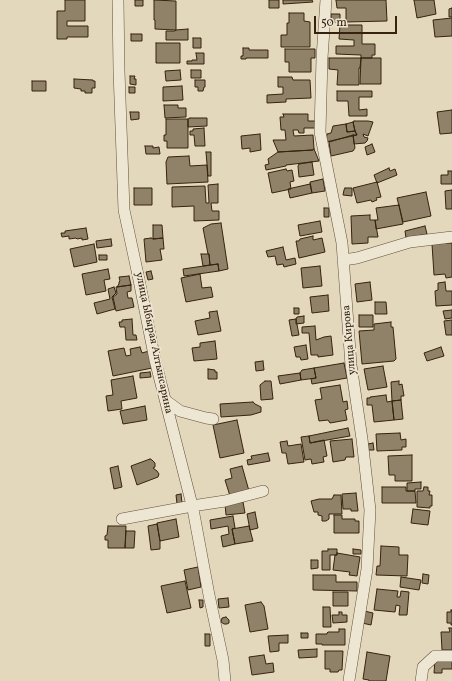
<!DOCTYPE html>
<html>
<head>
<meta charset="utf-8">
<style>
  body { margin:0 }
  #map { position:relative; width:452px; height:681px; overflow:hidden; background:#e3d8bb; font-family:Vollkorn,serif }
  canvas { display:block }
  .scale { position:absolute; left:314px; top:16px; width:83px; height:18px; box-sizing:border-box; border:2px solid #372210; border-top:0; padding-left:5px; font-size:12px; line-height:14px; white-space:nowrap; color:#372210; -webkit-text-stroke:3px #ede6d3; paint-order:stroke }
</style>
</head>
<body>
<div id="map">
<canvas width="452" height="681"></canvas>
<div class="scale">50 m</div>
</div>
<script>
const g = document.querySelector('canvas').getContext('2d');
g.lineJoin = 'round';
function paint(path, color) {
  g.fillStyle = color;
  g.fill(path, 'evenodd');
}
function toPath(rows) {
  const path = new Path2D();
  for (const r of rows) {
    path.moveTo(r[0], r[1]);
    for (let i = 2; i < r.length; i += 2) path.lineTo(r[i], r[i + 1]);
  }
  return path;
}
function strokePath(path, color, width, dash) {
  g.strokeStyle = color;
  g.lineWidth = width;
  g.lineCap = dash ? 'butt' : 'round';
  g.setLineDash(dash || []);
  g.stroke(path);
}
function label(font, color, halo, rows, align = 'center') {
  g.font = font + ' Vollkorn,serif';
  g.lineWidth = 3.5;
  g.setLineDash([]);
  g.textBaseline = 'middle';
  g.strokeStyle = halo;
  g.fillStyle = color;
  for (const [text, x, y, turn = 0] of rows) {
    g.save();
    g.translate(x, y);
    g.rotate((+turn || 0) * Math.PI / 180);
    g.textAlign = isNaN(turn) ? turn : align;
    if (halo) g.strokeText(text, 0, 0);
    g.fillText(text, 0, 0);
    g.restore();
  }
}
const building = toPath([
  [65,0,85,0,85,21,67,21,67,26,88,26,88,37,67,37,67,39,57,39,57,11,65,11,65,0],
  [135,0,143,0,143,6,135,6,135,0],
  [154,0,176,1,176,30,155,29,155,20,154,20,154,0],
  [269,0,279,0,279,8,269,8,269,0],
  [283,0,312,0,313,2,283,4,283,0],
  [336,0,386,0,387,21,346,22,346,8,337,8,336,0],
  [414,0,434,0,436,14,417,18,414,0],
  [452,8,452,17,449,17,449,9,452,8],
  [289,13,304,13,304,21,310,22,310,47,281,47,281,35,287,35,287,23,289,23,289,13],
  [331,14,340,14,340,22,334,22,332,24,330,22,331,21,331,14],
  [452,18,452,36,435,37,433,20,452,18],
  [340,25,362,25,362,44,375,44,375,55,372,55,372,58,361,58,361,55,336,54,336,46,354,46,354,40,339,39,340,25],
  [188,29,188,40,166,40,166,31,175,31,176,30,188,29],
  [131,34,142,34,142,41,131,41,131,34],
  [193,38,201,38,201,48,193,48,193,38],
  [156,43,180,43,180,63,156,63,156,43],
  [243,48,249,48,249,50,268,50,268,58,246,58,246,59,241,59,241,56,243,56,243,48],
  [285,49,315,49,315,58,311,58,311,72,289,72,289,62,285,62,285,49],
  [196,53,204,53,204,64,187,64,187,61,192,61,192,60,197,60,196,53],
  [329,58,361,58,360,68,359,68,359,85,337,85,338,70,329,69,329,58],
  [361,58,381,58,381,84,360,84,361,58],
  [180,70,181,80,166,81,165,71,180,70],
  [191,70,201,70,201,78,191,78,191,70],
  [130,76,135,76,134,79,136,79,136,85,130,84,130,76],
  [278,77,292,77,293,80,310,80,311,98,286,99,286,102,267,103,267,95,283,94,283,87,278,87,278,77],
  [74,79,93,80,93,81,95,81,95,88,92,88,92,93,85,93,85,91,81,91,81,89,74,88,74,79],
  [195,80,205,80,205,87,204,87,203,91,198,91,198,87,195,87,195,80],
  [32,81,46,81,46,91,32,91,32,81],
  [182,86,183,100,163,101,163,87,182,86],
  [129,87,135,87,135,93,129,93,129,87],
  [337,91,372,91,372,97,359,97,359,110,367,109,367,116,349,116,348,101,337,101,337,91],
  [164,105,178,105,178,108,186,108,186,117,165,118,164,105],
  [452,110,452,133,440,134,437,112,452,110],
  [130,112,139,112,139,119,131,120,130,112],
  [283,114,308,114,308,121,316,121,316,128,304,128,304,133,299,133,298,130,293,130,294,136,313,135,314,149,313,150,278,152,273,140,286,140,285,130,281,130,280,117,284,117,283,114],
  [190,118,207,118,207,126,188,127,188,119,190,118],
  [166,119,188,119,188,148,167,148,167,141,164,141,164,135,166,135,166,119],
  [354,121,368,121,373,122,368,136,363,134,364,137,368,138,367,141,365,143,354,144,353,135,357,135,355,131,353,122,354,121],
  [353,122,355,131,347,132,346,124,353,122],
  [346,124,347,132,355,131,357,135,326,142,327,134,331,133,333,126,346,124],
  [204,128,205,146,195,146,194,135,190,135,190,131,193,131,193,129,204,128],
  [260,134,261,150,250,152,250,148,242,149,241,136,260,134],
  [353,135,355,148,353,151,331,156,329,142,353,135],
  [372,144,375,152,367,155,365,147,372,144],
  [145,146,153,146,153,148,159,147,160,154,146,154,145,146],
  [314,149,319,161,286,165,286,166,266,170,265,165,269,164,268,159,278,152,313,150,314,149],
  [206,152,211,152,211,176,208,176,206,152],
  [189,156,190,166,207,165,208,182,167,184,166,162,168,157,189,156],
  [312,162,314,175,299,177,298,166,299,164,312,162],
  [389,168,390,171,395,169,397,175,377,183,374,175,389,168],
  [286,169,287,171,292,170,294,181,290,182,291,189,272,193,268,173,286,169],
  [448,171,452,171,452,184,441,184,441,175,448,175,448,171],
  [323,179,325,191,312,193,310,182,323,179],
  [377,182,381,197,376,198,377,200,372,202,371,200,357,203,353,188,377,182],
  [218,184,218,203,211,203,212,211,219,211,219,220,194,221,194,206,172,207,172,187,205,186,206,203,209,203,208,185,218,184],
  [310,184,312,193,290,198,288,189,310,184],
  [134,188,152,188,152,205,134,205,134,188],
  [345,188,352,188,352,196,343,195,344,190,345,188],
  [452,190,452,209,446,209,445,191,452,190],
  [426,192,431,216,403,222,397,198,426,192],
  [399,205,403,224,376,229,375,220,378,220,376,208,399,205],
  [324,208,329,208,329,217,324,217,324,208],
  [370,215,370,220,375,220,378,237,368,237,368,243,352,244,351,216,370,215],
  [320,221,322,232,300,236,298,225,320,221],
  [221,223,228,269,219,271,218,264,210,265,209,254,208,254,203,228,211,224,221,223],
  [153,225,162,225,163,238,153,239,153,225],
  [425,226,427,234,406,238,405,231,425,226],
  [86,228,88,239,82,240,82,238,77,239,76,238,69,239,69,236,62,237,61,233,65,233,65,231,86,228],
  [313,236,313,240,322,238,325,252,299,258,296,241,299,241,300,239,313,236],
  [151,238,153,239,163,238,164,249,160,249,162,260,146,262,144,239,151,238],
  [111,239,112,246,97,248,96,241,111,239],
  [452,243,452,277,446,278,445,274,434,275,432,244,452,243],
  [94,244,97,262,74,267,70,249,94,244],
  [283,247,286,260,295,258,296,264,284,267,283,264,277,265,275,256,268,257,266,251,283,247],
  [201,254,209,254,210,265,203,266,201,254],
  [99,255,107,255,107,260,99,260,99,255],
  [218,264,219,271,184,276,183,269,218,264],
  [320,266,322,286,303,288,301,268,320,266],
  [108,269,110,279,104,280,106,291,86,295,82,274,108,269],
  [151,271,153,279,148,280,146,272,151,271],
  [200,274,202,288,211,287,213,297,186,302,181,278,200,274],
  [129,276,131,285,117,287,119,284,119,282,120,281,119,277,129,276],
  [370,282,372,300,357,302,355,284,370,282],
  [445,282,446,291,452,291,452,305,436,306,435,291,438,290,438,283,445,282],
  [131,285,131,291,127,292,128,298,132,298,134,307,116,311,113,297,117,294,116,287,131,285],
  [114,287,116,293,112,297,115,309,97,314,94,303,110,299,108,289,114,287],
  [328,295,329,311,312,313,310,297,328,295],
  [375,302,386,302,387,314,375,314,375,302],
  [294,308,299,308,299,314,294,314,294,308],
  [452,310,452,318,445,319,443,311,452,310],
  [217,311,221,331,198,335,195,321,210,318,209,312,217,311],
  [359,315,373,315,373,327,359,327,359,315],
  [304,316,304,323,296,324,296,319,297,317,304,316],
  [132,319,133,335,136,335,137,340,126,340,125,327,120,327,119,322,122,322,122,320,132,319],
  [296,319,299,335,292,336,289,320,296,319],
  [452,320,452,335,446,335,444,321,452,320],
  [391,322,391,327,393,327,396,359,394,361,362,364,359,331,374,330,374,324,391,322],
  [315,326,316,340,324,337,331,336,333,355,318,357,318,355,311,355,309,333,302,333,302,327,315,326],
  [215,341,217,359,194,361,192,348,200,347,200,343,215,341],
  [306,345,308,359,301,360,300,357,296,357,294,347,306,345],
  [140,347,142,353,149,351,152,368,113,376,108,351,124,348,126,356,131,355,130,349,140,347],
  [441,347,444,356,427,361,424,353,441,347],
  [263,361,264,370,256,371,255,362,263,361],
  [344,363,347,378,312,384,311,379,316,378,314,368,344,363],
  [383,366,387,387,368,390,364,369,383,366],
  [314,368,316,378,301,380,300,373,302,370,314,368],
  [208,369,215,370,215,372,217,372,217,379,208,379,208,369],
  [150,372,151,377,140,378,140,373,150,372],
  [300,373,301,380,280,384,278,376,300,373],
  [133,376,137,398,121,401,122,409,108,411,106,396,113,395,111,380,133,376],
  [265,381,271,381,273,399,261,400,260,385,265,381],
  [399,381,399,385,402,384,404,396,401,396,401,400,392,401,391,382,399,381],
  [340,385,343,402,347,401,348,409,345,410,347,420,330,423,328,420,319,421,315,400,322,399,320,388,340,385],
  [386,395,387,402,392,401,394,420,374,422,372,405,367,405,367,398,370,398,370,397,386,395],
  [401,400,403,419,394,420,392,401,401,400],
  [253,402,255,404,261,407,261,412,251,415,221,417,220,404,253,402],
  [145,406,147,420,123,424,120,411,145,406],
  [237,420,244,453,220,458,213,425,237,420],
  [348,428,350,436,310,443,309,436,348,428],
  [400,433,401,440,406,439,406,447,402,447,402,450,377,451,376,434,400,433],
  [309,436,310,443,324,440,327,456,323,457,324,462,312,464,311,459,305,460,301,437,309,436],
  [352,439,354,457,346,457,345,460,333,462,330,441,352,439],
  [287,441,288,446,301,444,304,462,288,464,286,453,282,453,280,442,287,441],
  [373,443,374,450,368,450,368,444,373,443],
  [268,453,270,461,248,465,247,460,252,459,251,456,268,453],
  [412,455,412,481,395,481,395,475,389,475,388,456,412,455],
  [150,459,152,460,155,463,155,467,153,468,157,471,159,474,158,477,137,485,131,466,150,459],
  [118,466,122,487,114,489,110,468,118,466],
  [242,466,249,491,230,496,225,480,232,478,230,469,242,466],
  [421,482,421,489,415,489,415,491,407,491,407,483,421,482],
  [382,487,406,487,406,491,415,491,416,503,382,503,382,487],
  [424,487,428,487,428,491,430,491,429,495,432,495,432,506,430,506,430,508,417,507,417,491,423,491,424,487],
  [356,493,358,511,351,511,351,509,343,509,342,494,356,493],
  [181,494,182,503,177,504,176,495,181,494],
  [334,495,341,495,342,514,329,514,329,519,326,521,322,521,322,516,318,515,318,512,314,512,311,501,319,499,332,499,334,495],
  [243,502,245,513,226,515,225,504,243,502],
  [413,509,430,511,428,525,411,523,413,509],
  [255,512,258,528,250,530,247,514,255,512],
  [334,515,342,515,342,519,355,519,355,521,359,521,359,533,334,533,334,515],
  [233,516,235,528,232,529,235,544,223,547,221,536,229,534,228,526,211,529,210,520,233,516],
  [176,519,179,537,160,541,157,523,176,519],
  [157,524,160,541,160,549,151,550,148,526,157,524],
  [108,526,126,526,125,548,108,548,108,540,105,540,105,536,107,535,108,526],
  [249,526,253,541,235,544,232,529,249,526],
  [126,531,135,531,134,548,125,548,126,531],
  [381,546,399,547,399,555,408,555,407,576,376,575,377,566,380,566,381,546],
  [328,549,337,549,337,555,330,555,330,570,322,570,322,551,328,551,328,549],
  [353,549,361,550,361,554,353,554,353,549],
  [337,553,360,557,357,576,349,575,350,572,333,570,335,555,337,555,337,553],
  [311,560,318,560,318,568,311,569,311,560],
  [198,567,201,587,188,590,184,570,198,567],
  [423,574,429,575,428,584,422,583,423,574],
  [313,575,336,575,336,582,357,582,357,591,313,590,313,575],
  [401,577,421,580,419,590,400,587,401,577],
  [185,581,191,608,167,613,161,586,185,581],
  [377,589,398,591,397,597,400,597,401,591,409,592,407,615,399,615,400,606,396,605,395,612,374,610,377,589],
  [333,592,348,592,348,606,333,606,333,592],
  [228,598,229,607,219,608,218,599,228,598],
  [199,600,203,600,203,607,200,608,199,600],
  [261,602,264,606,268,629,250,632,245,605,261,602],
  [323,607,330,607,331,627,323,627,323,607],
  [451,610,452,610,452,625,451,625,451,623,447,623,447,612,451,612,451,610],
  [364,611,373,613,371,625,362,623,364,611],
  [339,612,342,612,342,615,347,615,347,622,333,623,332,615,339,615,339,612],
  [226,617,229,620,229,623,227,624,224,624,221,622,222,618,226,617],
  [449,628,452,628,452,650,442,650,441,632,450,632,449,628],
  [339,629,345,629,345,645,322,645,322,644,316,644,316,634,327,634,327,633,328,632,339,632,339,629],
  [301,633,308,633,308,638,301,638,301,633],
  [205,634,210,634,210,646,205,646,205,634],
  [288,635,288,643,279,643,279,651,270,652,268,636,288,635],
  [317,649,317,657,299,658,298,650,317,649],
  [325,651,343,651,342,670,339,670,338,672,330,672,330,669,325,669,325,651],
  [367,652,390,656,386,681,369,681,369,680,363,679,367,652],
  [264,655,266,664,273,663,274,672,252,675,249,657,264,655],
  [435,660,452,660,452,669,442,669,442,673,434,673,435,660]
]);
const minor = toPath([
  [118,0,119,71,124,210,138,275,155,360,193,509,209,595,223,660,225,681],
  [326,0,322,58,320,132,342,243,351,365,362,439,370,510,367,569,349,680],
  [343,260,357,258,410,242,452,237],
  [165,400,180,411,206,418,213,419],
  [122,519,192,506,225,501,263,491],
  [421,681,423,667,435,656,452,656]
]);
const streetNames = [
  ["улица Кирова",350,340,-95],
  ["улица Ыбырая Алтынсарина",153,343,78]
];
paint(building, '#908169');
strokePath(building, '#372210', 1);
strokePath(minor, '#62503b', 12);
strokePath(minor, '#ede6d3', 11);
label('11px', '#372210', '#ede6d3', streetNames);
</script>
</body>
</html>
